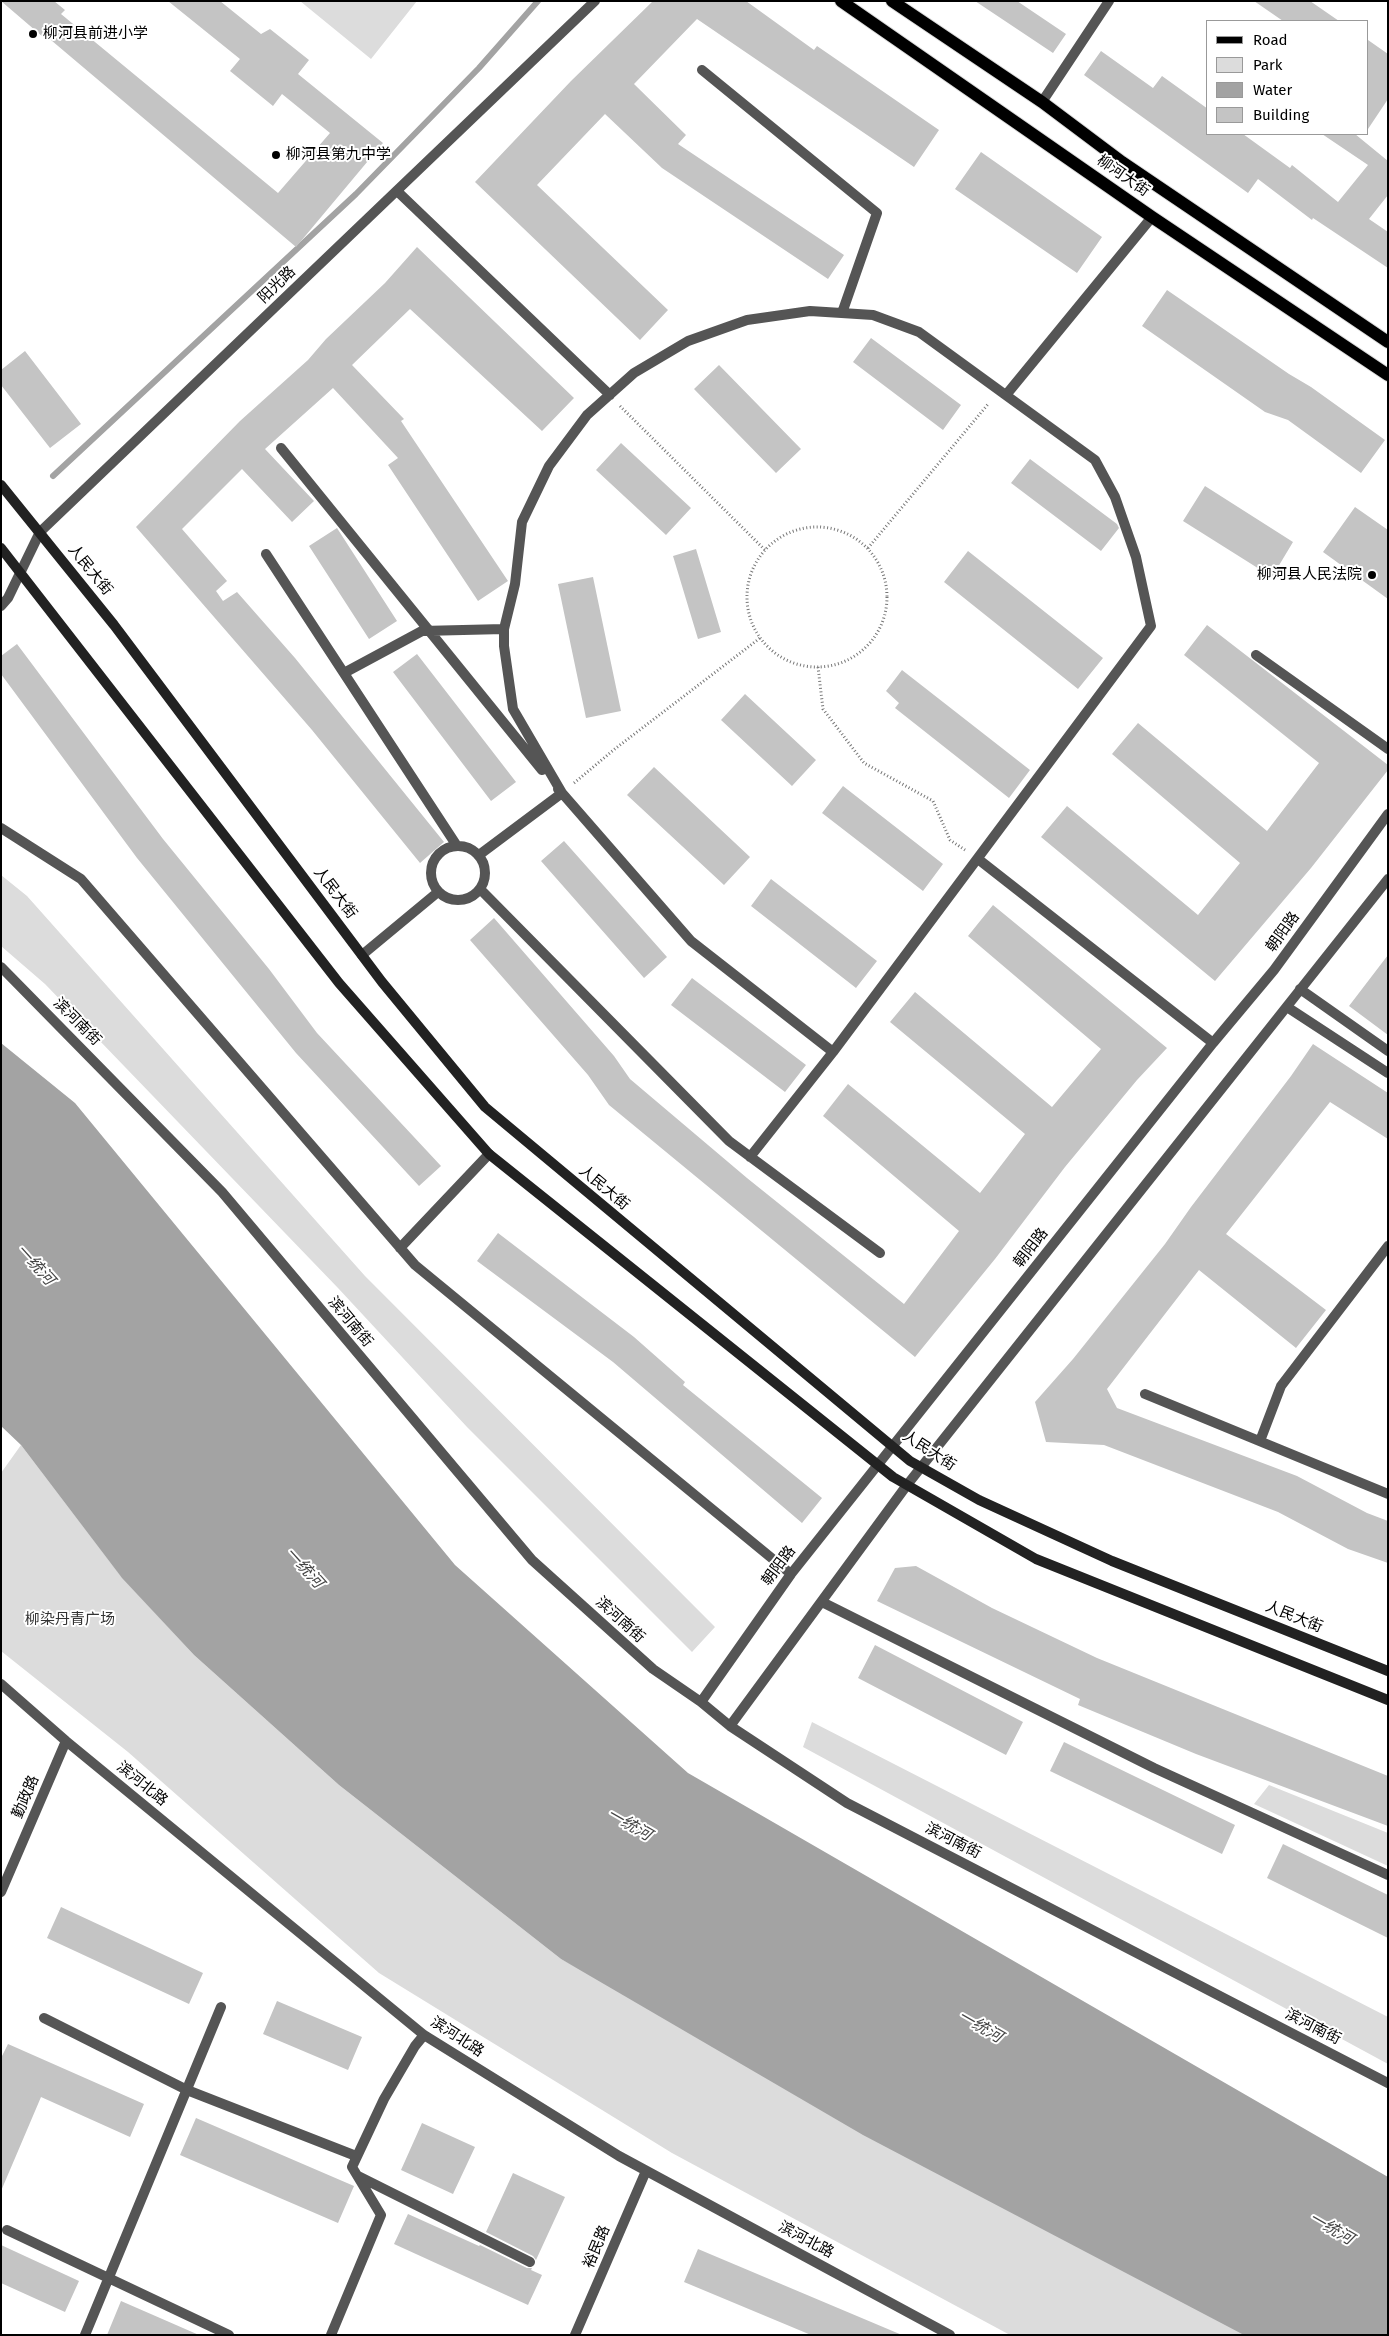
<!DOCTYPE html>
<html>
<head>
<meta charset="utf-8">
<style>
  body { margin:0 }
  #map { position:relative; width:1389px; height:2336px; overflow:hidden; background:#fff; font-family:"Fira Sans",sans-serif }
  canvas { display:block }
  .frame { position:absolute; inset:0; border:2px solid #000; pointer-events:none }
  .legend { position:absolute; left:1206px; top:20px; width:162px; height:115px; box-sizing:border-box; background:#fff; border:1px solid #999; margin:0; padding:6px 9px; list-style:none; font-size:15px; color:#000 }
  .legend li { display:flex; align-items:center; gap:10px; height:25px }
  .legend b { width:25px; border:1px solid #999 }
</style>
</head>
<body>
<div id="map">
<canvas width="1389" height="2336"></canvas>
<div class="frame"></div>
<ul class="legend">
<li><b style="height:6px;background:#000"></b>Road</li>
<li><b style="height:14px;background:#dcdcdc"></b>Park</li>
<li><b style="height:14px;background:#a3a3a3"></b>Water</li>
<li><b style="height:14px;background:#c4c4c4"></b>Building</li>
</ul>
</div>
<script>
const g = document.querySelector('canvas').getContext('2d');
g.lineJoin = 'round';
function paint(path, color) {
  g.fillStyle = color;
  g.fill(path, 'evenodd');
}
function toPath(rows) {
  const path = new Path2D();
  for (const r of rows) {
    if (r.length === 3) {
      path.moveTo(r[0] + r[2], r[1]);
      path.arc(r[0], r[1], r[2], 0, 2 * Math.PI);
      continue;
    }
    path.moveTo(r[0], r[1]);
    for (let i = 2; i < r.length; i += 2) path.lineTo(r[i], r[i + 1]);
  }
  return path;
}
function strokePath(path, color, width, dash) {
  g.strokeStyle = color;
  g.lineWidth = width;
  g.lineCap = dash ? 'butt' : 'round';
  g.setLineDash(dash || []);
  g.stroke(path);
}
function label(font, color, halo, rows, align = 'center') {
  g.font = font + ' "Fira Sans","Noto Sans SC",sans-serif';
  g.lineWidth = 4;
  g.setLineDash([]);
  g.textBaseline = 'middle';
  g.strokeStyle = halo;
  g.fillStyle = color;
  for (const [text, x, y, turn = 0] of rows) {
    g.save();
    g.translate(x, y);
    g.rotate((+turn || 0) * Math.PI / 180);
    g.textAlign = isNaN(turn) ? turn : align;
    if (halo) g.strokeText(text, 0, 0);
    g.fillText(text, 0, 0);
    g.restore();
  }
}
const green = toPath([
  [300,1,417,1,371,59],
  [1,875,27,896,365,1276,715,1627,692,1652,467,1427,338,1288,45,984,1,946],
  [21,1445,120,1575,194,1655,339,1785,561,1959,1262,2335,1010,2335,672,2153,379,1973,128,1752,1,1651,1,1473],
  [812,1722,1388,2017,1388,2064,803,1747],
  [1269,1785,1388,1833,1388,1866,1254,1804]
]);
const water = toPath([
  [1,1043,75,1103,455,1565,688,1773,1388,2177,1388,2335,1244,2335,863,2135,561,1959,339,1785,194,1655,122,1578,21,1445,1,1426]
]);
const stream = toPath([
  [53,476,356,194,479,68,538,1]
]);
const building = toPath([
  [1,1,54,1,65,10,61,14,278,193,330,133,282,94,273,106,230,71,240,59,168,1,220,1,261,34,270,29,309,60,298,74,383,143,296,247,45,35,43,37],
  [653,1,746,1,814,50,817,46,939,130,914,167,697,19,634,84,686,135,678,144,844,255,828,279,662,168,605,114,537,185,668,310,640,340,475,182,571,81],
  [975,1,1017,1,1066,34,1053,53],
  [1254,1,1310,1,1339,21,1283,21],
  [1368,40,1388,54,1388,99,1368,129],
  [1101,51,1153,88,1162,76,1208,109,1208,134,1243,134,1290,168,1292,165,1338,202,1368,165,1322,134,1355,134,1388,161,1388,195,1369,219,1388,232,1388,268,1313,218,1312,220,1258,179,1248,193,1084,75],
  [981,152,1102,237,1077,273,955,189],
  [417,247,574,398,542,431,410,309,352,365,404,419,401,421,508,581,478,601,388,465,398,458,333,388,265,449,314,501,292,522,242,469,182,529,227,581,216,591,223,601,237,592,295,658,444,842,420,863,312,730,136,527,240,421,308,360,326,339,385,283],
  [1167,290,1289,374,1311,387,1385,440,1361,473,1288,420,1265,412,1142,326],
  [871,338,961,405,943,430,853,362],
  [25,351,81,424,50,448,1,385,1,370],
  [719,365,801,449,776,473,694,389],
  [621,443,691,508,666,535,596,470],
  [1030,459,1117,524,1119,528,1101,551,1011,483],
  [1205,486,1293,542,1272,577,1183,521],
  [1355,507,1388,530,1388,599,1323,552],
  [337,528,397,621,369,639,309,546],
  [696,549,721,632,698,639,673,556],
  [968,551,1103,658,1078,689,944,582],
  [593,577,621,711,586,718,558,584],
  [1207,625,1388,765,1388,770,1311,868,1215,981,1041,837,1067,806,1198,915,1240,863,1112,754,1138,723,1267,831,1319,763,1184,655],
  [17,644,163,839,269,969,317,1033,441,1166,419,1186,296,1053,137,858,1,674,1,656],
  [417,654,516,782,491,801,393,672],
  [902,670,1030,770,1009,798,895,708,899,703,886,691],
  [745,694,816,760,792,786,721,720],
  [654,767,750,857,724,885,627,795],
  [843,786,943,864,923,891,822,813],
  [564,841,667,957,644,978,541,861],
  [771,879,877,961,856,988,751,906],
  [993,905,1167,1048,1137,1080,1065,1167,995,1259,915,1357,609,1105,588,1075,470,940,494,918,614,1056,630,1079,747,1178,904,1304,959,1231,823,1116,848,1084,980,1193,1025,1134,890,1022,915,992,1052,1107,1101,1049,968,936],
  [1388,955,1388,1035,1349,1006],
  [692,978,806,1065,785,1092,671,1005],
  [1313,1044,1388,1093,1388,1139,1330,1102,1226,1234,1326,1310,1296,1348,1199,1270,1107,1389,1117,1408,1297,1476,1367,1513,1388,1521,1388,1563,1348,1549,1278,1512,1104,1445,1046,1442,1035,1402,1073,1359,1165,1244,1191,1207,1291,1076],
  [498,1233,634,1337,685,1382,683,1385,822,1498,802,1523,613,1362,477,1261],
  [916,1566,992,1608,1097,1658,1388,1776,1388,1826,1196,1754,1078,1705,1080,1699,877,1601,895,1568],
  [875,1645,1023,1722,1006,1755,858,1678],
  [1064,1742,1235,1825,1222,1854,1050,1771],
  [1283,1844,1388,1895,1388,1938,1267,1878],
  [61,1907,203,1973,189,2004,47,1938],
  [277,2001,362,2037,348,2070,263,2034],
  [8,2044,144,2104,130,2137,41,2097,1,2191,1,2058],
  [196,2118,354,2186,338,2223,180,2155],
  [422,2123,475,2147,453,2194,401,2170],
  [513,2173,565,2197,536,2260,533,2256,486,2232],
  [408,2214,479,2246,480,2245,527,2268,532,2268,531,2270,542,2275,528,2305,394,2244],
  [1,2245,79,2281,65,2312,1,2283],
  [698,2249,902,2335,811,2335,684,2282],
  [121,2301,199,2335,107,2335]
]);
const path = toPath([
  [620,406,765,550],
  [817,597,70],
  [868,548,989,403],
  [818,667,823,709,864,763,933,801,950,840,965,850],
  [574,783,616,748,760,638]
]);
const lane = toPath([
  [1256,655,1388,749]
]);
const street = toPath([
  [702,70,877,213,842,313],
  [1042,102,1109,1],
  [397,191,610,395],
  [1006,395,1152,217],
  [281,448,542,770],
  [266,554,457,846],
  [1,606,8,598,40,532,595,1],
  [344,673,422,631,504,629],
  [1,828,81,879,415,1265,791,1574],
  [458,873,27],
  [479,855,562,793,558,789],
  [978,859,1213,1043],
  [481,890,729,1141,880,1253],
  [362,955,438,892],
  [1,967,222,1192,532,1560,653,1669,701,1702,730,1726,847,1803,1388,2083],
  [1300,989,1388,1051],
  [1287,1007,1388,1073],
  [750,1157,833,1052,1151,626,1136,557,1115,497,1095,460,919,332,873,315,810,311,747,320,688,341,634,373,587,415,549,466,522,522,515,584,504,629,504,646,513,709,562,793,691,941,833,1052],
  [400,1248,489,1154],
  [1145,1394,1388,1494],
  [1260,1441,1281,1386,1388,1246],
  [822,1602,1154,1768,1388,1875],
  [1,1684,66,1741,424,2035,619,2156,950,2335],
  [701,1702,791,1574,1213,1043,1274,970,1388,814],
  [730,1726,907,1485,1388,879],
  [1,1892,66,1741],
  [44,2018,187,2090,356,2156],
  [358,2176,530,2262],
  [7,2230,229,2335],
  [85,2335,221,2007],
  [331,2335,381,2215,352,2167,384,2099,415,2046,424,2035],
  [575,2335,646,2171]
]);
const secondary = toPath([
  [1,485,114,625,382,982,485,1107,910,1461,979,1500,1112,1561,1388,1671],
  [1,548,339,983,489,1154,893,1477,1036,1559,1388,1700]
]);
const primary = toPath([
  [841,1,1152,217,1388,375],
  [892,1,1042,102,1122,162,1388,342]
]);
const markers = [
  [33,34,5,"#000"],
  [276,155,5,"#000"],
  [1372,575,5,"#000"]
];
const poiNames = [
  ["柳河县前进小学",43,34],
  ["柳河县第九中学",286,155],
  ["柳河县人民法院",1362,575,"right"]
];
const streetNames = [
  ["柳河大街",1123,176,35],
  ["阳光路",277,285,-44],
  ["人民大街",90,570,51],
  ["人民大街",335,893,53],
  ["朝阳路",1283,932,-54],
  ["滨河南街",77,1022,45],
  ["人民大街",604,1188,40],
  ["朝阳路",1031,1248,-52],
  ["滨河南街",350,1322,50],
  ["人民大街",929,1451,33],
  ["朝阳路",779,1566,-53],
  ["人民大街",1294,1617,22],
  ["滨河南街",620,1620,42],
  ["滨河北路",142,1784,39],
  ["勤政路",26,1797,-67],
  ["滨河南街",953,1841,27],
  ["滨河南街",1313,2027,27],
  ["滨河北路",457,2037,33],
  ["滨河北路",806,2240,28],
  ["裕民路",597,2247,-67]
];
const parkNames = [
  ["柳染丹青广场",70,1620]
];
const waterNames = [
  ["一统河",35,1265,48],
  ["一统河",304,1568,48],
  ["一统河",629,1825,30],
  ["一统河",980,2027,30],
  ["一统河",1331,2229,30]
];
paint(green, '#dcdcdc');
paint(water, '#a3a3a3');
strokePath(stream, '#a3a3a3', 6);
paint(building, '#c4c4c4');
strokePath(primary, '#dbdbdb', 14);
strokePath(path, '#777', 3, [1, 2.5]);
strokePath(lane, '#555', 10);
strokePath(street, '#555', 10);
strokePath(secondary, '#222', 10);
strokePath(primary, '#000', 12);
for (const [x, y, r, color] of markers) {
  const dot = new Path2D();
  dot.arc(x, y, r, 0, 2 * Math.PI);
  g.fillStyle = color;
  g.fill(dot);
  strokePath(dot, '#fff', 2);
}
label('15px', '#000', '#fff', poiNames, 'left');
label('15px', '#000', '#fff', streetNames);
label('15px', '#333', '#fff', parkNames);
label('italic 16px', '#444', '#fff', waterNames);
</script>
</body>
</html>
